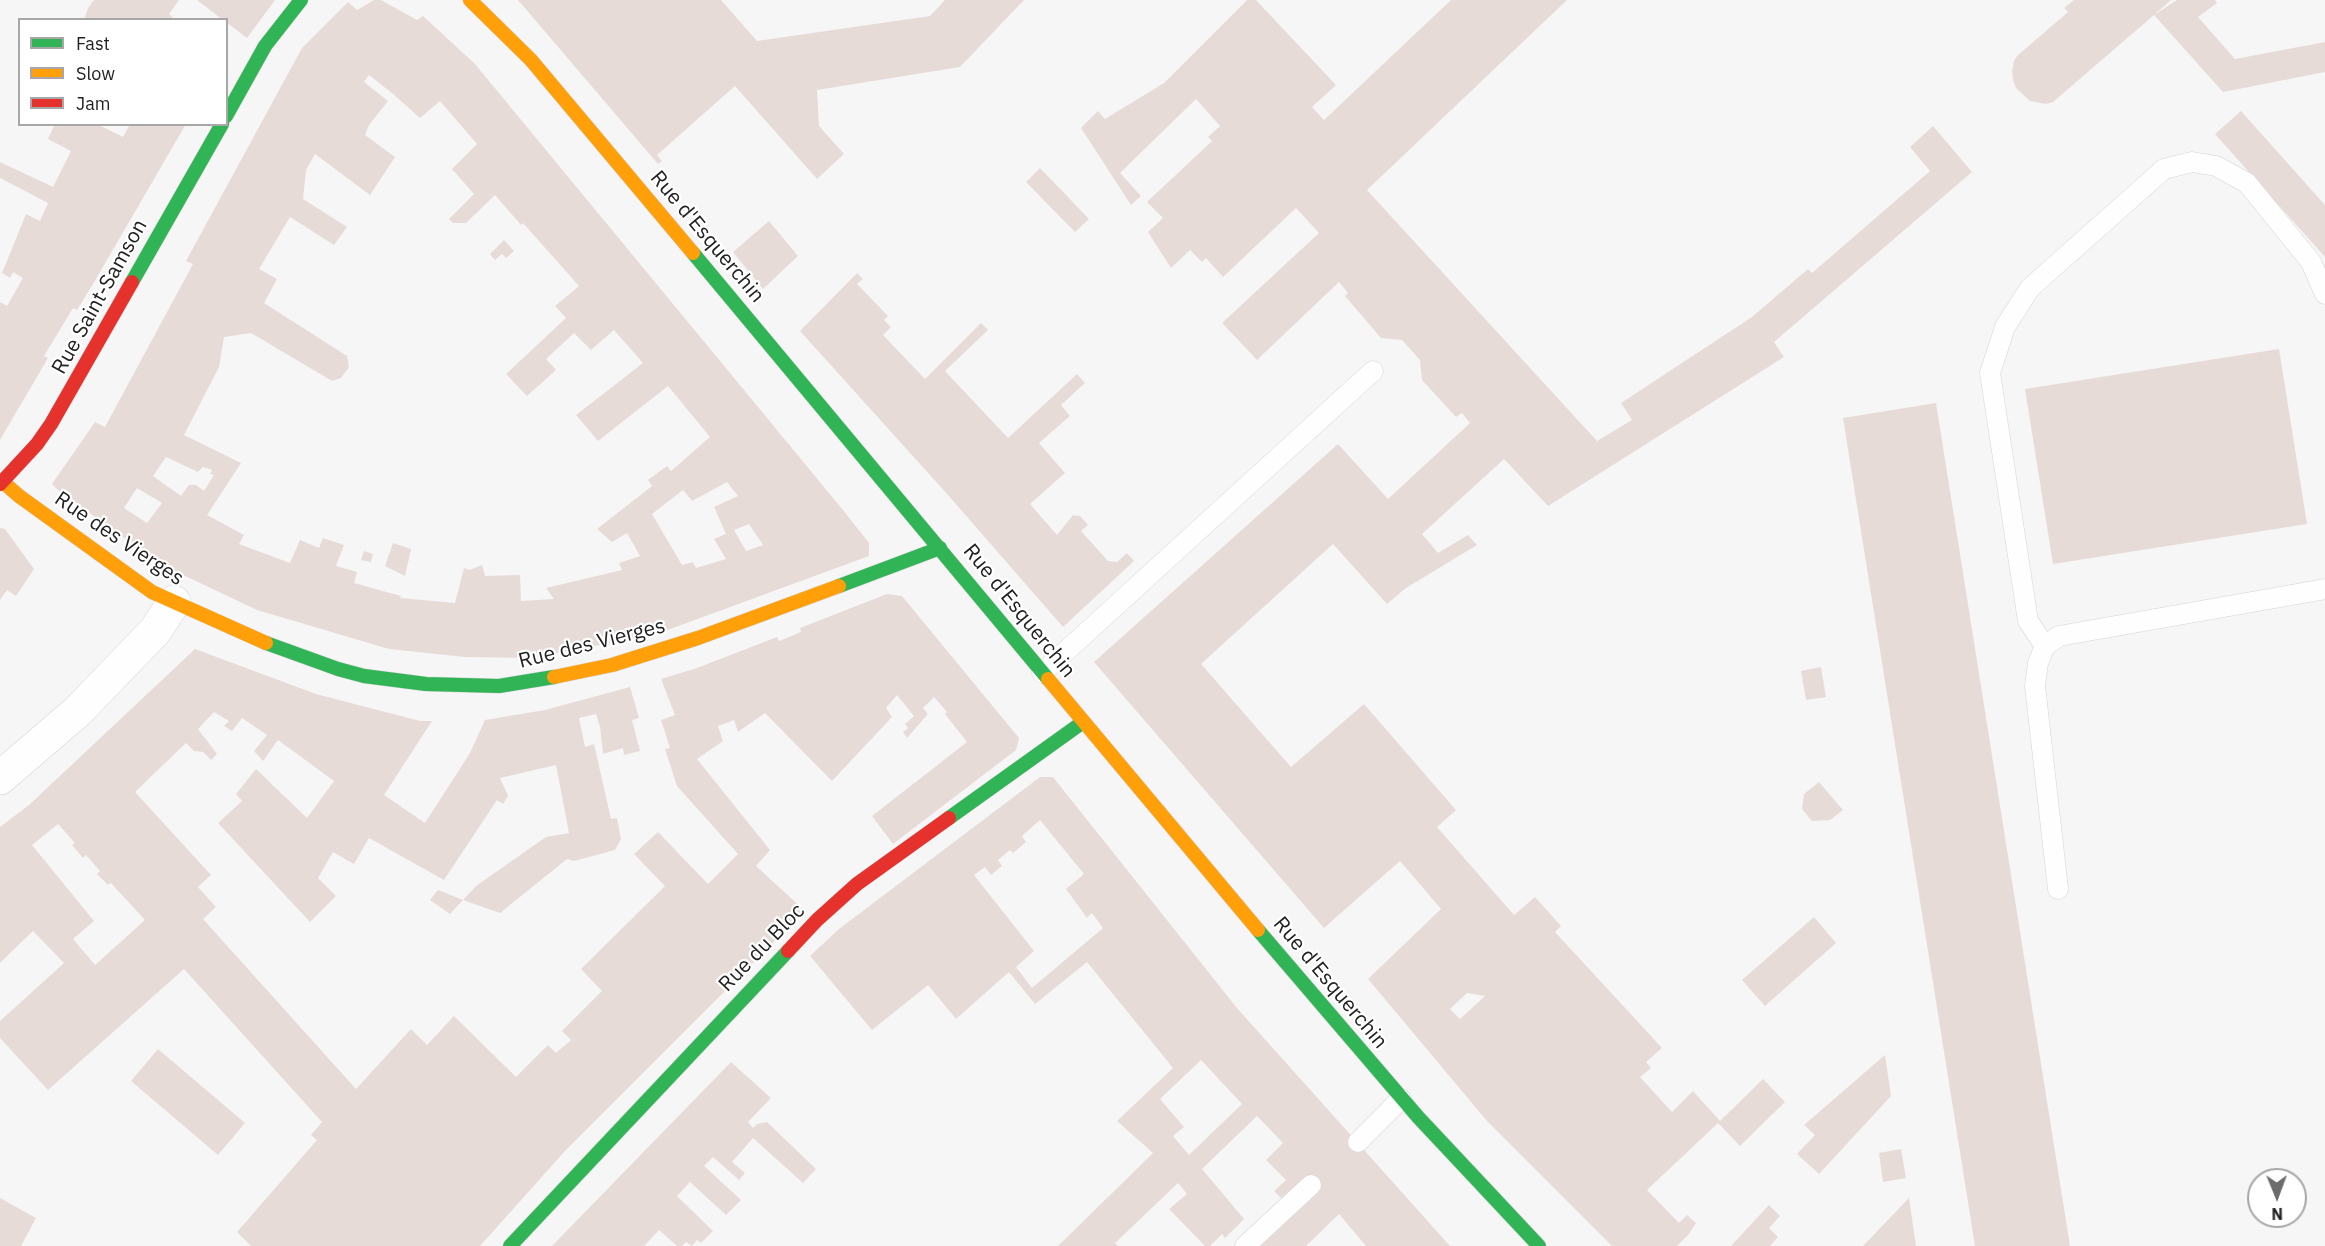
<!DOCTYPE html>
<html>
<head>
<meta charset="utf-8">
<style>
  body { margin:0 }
  #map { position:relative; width:2325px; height:1246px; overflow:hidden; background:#f6f6f7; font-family:"IBM Plex Sans",sans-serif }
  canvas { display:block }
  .legend { position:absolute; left:18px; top:18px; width:210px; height:108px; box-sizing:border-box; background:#fff; border:2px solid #a7a7a7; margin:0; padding:8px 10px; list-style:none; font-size:18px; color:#222223 }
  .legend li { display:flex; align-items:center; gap:12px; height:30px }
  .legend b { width:30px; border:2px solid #a7a7a7 }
  .north { position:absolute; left:2247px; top:1168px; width:60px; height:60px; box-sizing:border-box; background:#fff; border:2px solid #a7a7a7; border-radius:50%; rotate:179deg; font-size:16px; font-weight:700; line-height:24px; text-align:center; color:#222223 }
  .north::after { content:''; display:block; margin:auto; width:21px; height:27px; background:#6c6c6d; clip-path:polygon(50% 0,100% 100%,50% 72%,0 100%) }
</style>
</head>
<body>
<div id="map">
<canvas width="2325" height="1246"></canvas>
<ul class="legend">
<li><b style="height:8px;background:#30b455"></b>Fast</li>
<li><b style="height:8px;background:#ff9f0a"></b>Slow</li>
<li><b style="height:8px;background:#e5322d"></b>Jam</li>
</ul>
<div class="north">N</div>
</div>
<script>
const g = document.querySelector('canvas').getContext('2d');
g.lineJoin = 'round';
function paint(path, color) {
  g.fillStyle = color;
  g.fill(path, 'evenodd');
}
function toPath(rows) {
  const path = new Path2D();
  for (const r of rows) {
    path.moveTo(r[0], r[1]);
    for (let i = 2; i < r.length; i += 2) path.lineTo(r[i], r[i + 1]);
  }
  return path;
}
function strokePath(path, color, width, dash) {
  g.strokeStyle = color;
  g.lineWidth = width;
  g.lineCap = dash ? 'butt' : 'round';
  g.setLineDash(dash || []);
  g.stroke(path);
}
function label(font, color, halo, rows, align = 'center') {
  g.font = font + ' "IBM Plex Sans",sans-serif';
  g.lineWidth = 4.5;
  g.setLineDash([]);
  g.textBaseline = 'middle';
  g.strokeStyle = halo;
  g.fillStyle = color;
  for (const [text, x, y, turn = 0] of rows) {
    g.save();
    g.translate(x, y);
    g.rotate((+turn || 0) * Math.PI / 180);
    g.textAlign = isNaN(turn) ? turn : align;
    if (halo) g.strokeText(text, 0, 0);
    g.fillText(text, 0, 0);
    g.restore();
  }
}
const building = toPath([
  [94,0,179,0,169,14,173,18,172,20,84,20,88,8],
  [197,0,275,0,247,38,226,22,226,20,223,20],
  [374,0,381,0,417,20,423,16,475,64,843,510,869,543,869,556,654,635,530,658,465,657,389,649,257,610,158,563,58,490,52,484,95,422,105,427,193,264,186,261,302,48,348,2,357,10],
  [369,75,393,94,420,118,440,101,477,144,452,169,474,194,449,219,453,223,466,223,495,195,521,225,523,223,579,286,555,306,566,318,506,374,527,396,556,370,546,359,574,333,591,350,614,330,643,363,576,415,598,441,668,386,710,437,671,471,667,466,648,480,652,486,597,529,612,542,627,533,640,556,619,563,622,570,546,588,554,599,521,601,520,575,485,576,482,565,470,570,464,568,455,603,400,598,401,596,354,583,357,572,336,566,344,545,323,538,319,548,300,540,290,563,239,544,244,535,207,515,241,463,184,435,219,367,224,337,251,333,332,381,341,378,349,367,347,356,264,303,277,279,259,269,290,217,334,245,347,227,303,199,306,170,315,154,370,195,395,157,365,135,369,125,388,101,364,82],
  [166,457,198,472,203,467,212,470,210,474,214,475,204,491,196,485,189,485,181,496,153,476],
  [727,482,738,496,714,507,726,534,714,539,726,559,696,568,693,562,682,565,652,514,683,490,692,501],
  [137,488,162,503,147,523,124,508],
  [749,524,763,545,746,551,734,530],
  [518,0,721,0,757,41,930,16,945,0,1024,0,960,67,817,90,819,126,844,154,817,179,735,86,657,155,662,161,658,164],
  [1247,0,1256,0,1336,85,1312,107,1324,120,1451,0,1567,0,1367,190,1597,441,1632,420,1621,403,1752,317,1808,269,1812,273,1930,171,1910,147,1933,126,1972,172,1774,342,1784,357,1548,506,1504,459,1422,534,1438,553,1468,535,1477,545,1406,588,1387,604,1333,544,1201,664,1291,767,1364,704,1456,810,1437,827,1514,915,1535,897,1561,926,1555,932,1662,1048,1646,1062,1651,1068,1640,1077,1672,1112,1693,1091,1720,1121,1763,1079,1785,1102,1740,1146,1718,1123,1647,1190,1679,1223,1687,1215,1696,1223,1689,1234,1677,1246,1612,1246,1487,1121,1368,979,1441,909,1400,861,1324,928,1094,662,1338,444,1388,499,1470,423,1462,413,1456,417,1422,380,1420,360,1402,340,1381,338,1345,296,1348,293,1339,282,1257,360,1222,323,1319,233,1296,208,1223,277,1206,258,1202,262,1190,250,1171,268,1148,232,1163,218,1147,202,1212,141,1208,137,1220,126,1196,99,1120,173,1141,196,1131,205,1081,128,1098,111,1105,119,1164,83],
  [1467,993,1485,996,1460,1019,1450,1009],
  [2074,0,2171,0,2154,15,2177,0,2215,0,2217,3,2198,17,2235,59,2325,42,2325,72,2223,92,2154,15,2053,102,2046,104,2030,101,2016,88,2013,80,2012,71,2014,61,2017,56,2068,12,2064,8],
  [2241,111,2325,205,2325,257,2215,134],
  [55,124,97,124,123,137,130,124,186,124,93,284,77,310,73,308,44,356,48,358,0,440,0,302,7,306,23,278,13,272,10,278,2,273,26,214,40,221,48,203,0,178,0,162,53,187,71,151,48,139],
  [1040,168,1089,219,1075,232,1026,182],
  [769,221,798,256,763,289,733,252],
  [504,240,514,251,506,258,502,254,495,260,490,254],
  [857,273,863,279,857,284,888,316,884,320,891,327,883,335,925,379,981,323,988,330,945,371,1008,438,1077,374,1085,383,1061,405,1070,416,1039,443,1065,473,1030,504,1057,535,1073,515,1080,516,1088,525,1081,531,1108,561,1117,562,1127,553,1134,561,1063,627,948,495,800,331],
  [2279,349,2307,524,2053,564,2025,389],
  [1936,403,2070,1246,1975,1246,1843,418],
  [0,528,5,529,34,569,16,596,7,590,0,600],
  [393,543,411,549,405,576,385,566],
  [364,551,373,554,371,562,361,560],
  [887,594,902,596,1019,738,1016,750,893,844,872,816,967,742,945,714,947,712,934,697,923,708,928,714,907,738,903,732,908,728,905,724,914,716,897,695,886,708,892,717,832,781,765,713,738,732,734,720,718,726,723,741,697,759,770,850,756,866,805,911,565,1151,480,1246,251,1246,237,1232,317,1140,311,1135,322,1122,184,969,48,1090,0,1038,0,1021,64,963,33,931,0,963,0,827,29,805,195,649,316,694,420,721,432,721,384,795,425,823,470,753,485,720,545,710,630,687,639,718,632,720,640,751,624,755,623,748,603,754,600,727,596,714,579,718,585,747,594,744,611,819,617,818,621,839,615,850,574,861,567,859,500,913,463,900,476,886,546,837,569,833,556,765,500,778,508,796,503,804,497,800,444,880,369,838,354,864,333,852,318,878,336,896,310,922,218,823,242,801,236,794,256,769,307,818,334,781,278,740,263,761,254,751,267,735,242,718,232,731,224,726,229,721,214,712,198,729,217,754,211,760,203,752,194,751,186,743,135,792,211,875,198,887,216,907,203,919,356,1089,411,1029,427,1045,454,1016,516,1077,548,1045,556,1053,571,1040,562,1031,602,991,581,969,665,886,634,854,658,832,708,884,738,854,677,786,665,749,670,748,661,720,675,715,661,679,697,668,777,637,779,641,794,635,801,632,800,628],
  [58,824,75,843,72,845,83,858,86,855,100,871,97,874,108,885,111,883,145,920,95,965,73,939,94,921,32,845],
  [1821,667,1826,697,1806,700,1801,671],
  [1040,777,1053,777,1237,1008,1450,1246,1366,1246,1339,1214,1306,1246,1260,1246,1318,1191,1306,1179,1282,1199,1274,1191,1286,1180,1266,1160,1283,1143,1257,1116,1202,1169,1244,1219,1225,1238,1222,1234,1210,1246,1205,1246,1169,1209,1187,1194,1178,1183,1115,1243,1118,1246,1058,1246,1153,1153,1117,1121,1173,1068,1087,962,1035,1004,1009,972,956,1019,928,985,872,1030,810,956,839,929],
  [1040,820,1084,874,1066,889,1087,918,1092,913,1103,928,1032,988,1016,967,1034,951,974,875,985,867,991,875,1002,866,998,860,1010,850,1013,853,1026,842,1022,836],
  [1201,1060,1242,1104,1189,1155,1173,1136,1184,1127,1160,1099],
  [1819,782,1843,810,1830,820,1812,821,1802,809,1804,794],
  [438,890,463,900,450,914,430,900],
  [1814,917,1836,943,1765,1006,1742,980],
  [158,1049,245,1123,218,1155,131,1081],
  [1885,1055,1891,1096,1819,1174,1797,1154,1815,1135,1804,1125],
  [731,1062,771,1098,748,1122,753,1128,757,1124,767,1122,816,1169,803,1183,753,1138,732,1162,745,1173,739,1180,713,1157,704,1166,741,1200,726,1215,690,1182,677,1196,713,1231,701,1243,697,1240,692,1246,686,1242,682,1246,677,1246,659,1230,644,1246,552,1246],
  [1901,1149,1906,1178,1883,1182,1879,1153],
  [0,1198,36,1218,21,1246,0,1246],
  [1909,1198,1916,1246,1863,1246],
  [1769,1205,1780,1216,1769,1228,1778,1237,1770,1246,1731,1246]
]);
const lane = toPath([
  [2045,646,2028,621,1990,373,2005,327,2030,288,2164,169,2192,162,2216,166,2247,183,2311,262,2325,294],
  [1042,673,1373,371],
  [2058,889,2035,686,2038,663,2045,646,2059,636,2325,589],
  [1358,1142,1401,1099],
  [1245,1246,1311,1185]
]);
const street = toPath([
  [0,778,78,711,155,631,174,602]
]);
const fast = toPath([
  [226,116,265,46,301,0],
  [693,253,1048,679],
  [132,282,222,124],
  [839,586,940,548],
  [266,643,338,669,364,676,426,684,499,686,554,677],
  [949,818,1083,722],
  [1258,930,1418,1117,1539,1246],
  [510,1246,788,951]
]);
const slow = toPath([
  [470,0,531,60,693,253],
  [3,482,19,496,152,592,266,643],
  [554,677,612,665,698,638,839,586],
  [1048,679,1258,930]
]);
const jam = toPath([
  [0,484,37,444,51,424,132,282],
  [788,951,817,920,857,884,949,818]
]);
const streetNames = [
  ["Rue d'Esquerchin",707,237,50],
  ["Rue Saint-Samson",100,297,-61],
  ["Rue des Vierges",119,539,34],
  ["Rue d'Esquerchin",1019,611,51],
  ["Rue des Vierges",592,644,-14],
  ["Rue du Bloc",762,948,-46],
  ["Rue d'Esquerchin",1330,983,50]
];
paint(building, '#e7dbd8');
strokePath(lane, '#d4d4d4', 21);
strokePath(street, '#d4d4d4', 34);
strokePath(fast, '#d4d4d4', 15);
strokePath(slow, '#d4d4d4', 15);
strokePath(jam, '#d4d4d4', 15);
strokePath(lane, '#fefefe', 20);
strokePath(street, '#fefefe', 33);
strokePath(fast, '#30b455', 14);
strokePath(slow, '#ff9f0a', 14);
strokePath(jam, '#e5322d', 14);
label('21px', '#222223', '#fff', streetNames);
</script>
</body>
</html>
